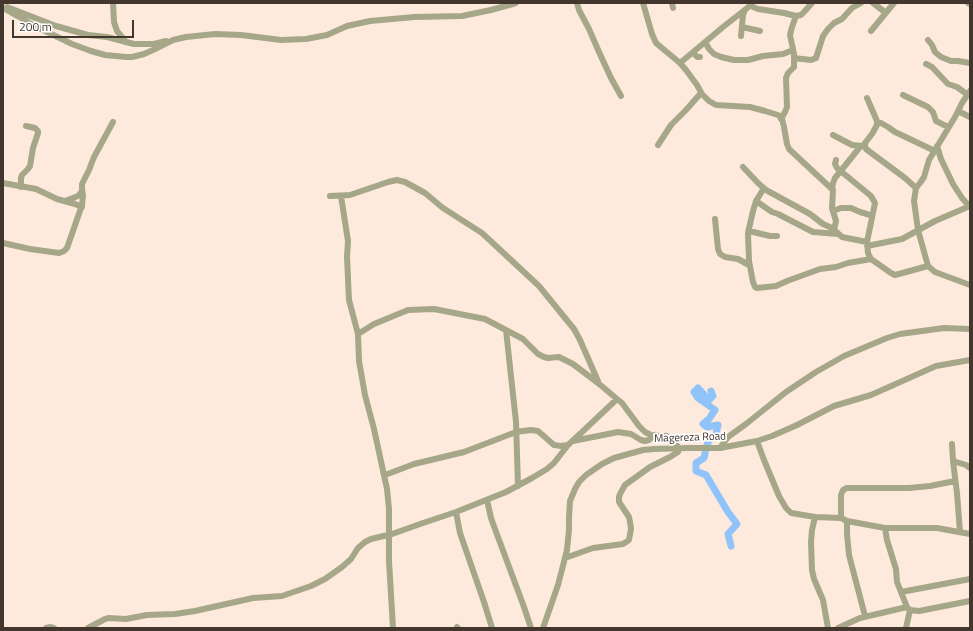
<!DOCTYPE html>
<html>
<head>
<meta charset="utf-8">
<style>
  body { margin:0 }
  #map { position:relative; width:973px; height:631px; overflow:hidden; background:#feeadd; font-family:"Titillium Web",sans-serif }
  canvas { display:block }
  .frame { position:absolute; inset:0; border:4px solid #43362e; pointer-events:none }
  .scale { position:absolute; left:12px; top:20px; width:122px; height:18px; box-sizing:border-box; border:2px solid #43362e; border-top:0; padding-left:5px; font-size:12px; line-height:14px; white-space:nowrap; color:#43362e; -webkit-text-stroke:3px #fff; paint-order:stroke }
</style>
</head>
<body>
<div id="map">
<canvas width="973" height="631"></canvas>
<div class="frame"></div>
<div class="scale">200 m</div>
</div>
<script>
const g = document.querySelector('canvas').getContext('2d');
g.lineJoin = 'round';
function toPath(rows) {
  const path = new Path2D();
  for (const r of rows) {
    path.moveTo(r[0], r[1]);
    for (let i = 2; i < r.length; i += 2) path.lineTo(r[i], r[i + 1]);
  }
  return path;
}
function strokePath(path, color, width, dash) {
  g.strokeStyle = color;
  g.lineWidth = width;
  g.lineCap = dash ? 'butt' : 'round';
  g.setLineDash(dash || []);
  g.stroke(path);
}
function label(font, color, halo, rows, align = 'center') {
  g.font = font + ' "Titillium Web",sans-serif';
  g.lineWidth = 3.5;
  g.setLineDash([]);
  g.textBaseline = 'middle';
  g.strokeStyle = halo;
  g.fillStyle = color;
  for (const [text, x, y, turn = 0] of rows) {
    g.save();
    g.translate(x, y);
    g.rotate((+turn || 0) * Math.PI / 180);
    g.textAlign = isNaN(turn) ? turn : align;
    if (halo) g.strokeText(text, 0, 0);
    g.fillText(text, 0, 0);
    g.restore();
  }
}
const river = toPath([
  [711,391,713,396,709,400,698,388,694,392,698,398,715,410,709,419,703,424,707,427,718,425,716,434,709,440,706,448,704,458,696,463,696,471,706,475,728,512,737,524,728,534,731,546]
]);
const minor = toPath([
  [113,3,114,22,117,31,126,42],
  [577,3,579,10,589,29,599,52,611,78,621,96],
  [643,3,652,34,656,43,680,63,686,70,697,85,702,94,709,101,716,105,750,107,765,111,778,115,782,119,784,127,787,144,789,149,833,190,832,208,836,221,834,230],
  [672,3,673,8],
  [750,3,753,7,758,9,784,13,796,16,801,15,804,12,812,3],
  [873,3,886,13],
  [968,3,970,4],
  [7,7,56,26,88,35,107,37,134,44,154,44,166,41],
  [3,8,37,27,72,44,91,51,105,55,126,57,132,57,144,54,153,50,173,40,186,37,215,34,241,35,281,40,306,39,327,35,347,26,370,21,414,17,462,16,491,10,516,3],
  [742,27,760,31],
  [871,31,894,3],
  [741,36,743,15,745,10],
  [928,40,932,45,935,52,941,57,951,61,958,61,970,63],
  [705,42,709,49,714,54,721,57,734,60,748,60,763,56,783,54,793,50],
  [693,52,697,57,700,57],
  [794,58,811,60,816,58,823,36,828,29,834,23,842,19,852,8,861,3],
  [680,63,723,27,751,5],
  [926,64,932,67,948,84,957,87,968,95],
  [970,91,962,103,955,117,929,160,924,177,920,183,916,188,914,201,918,230,928,266,935,272,970,285],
  [903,95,928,107,933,112,936,121,944,125,949,127],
  [867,98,877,121,877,125,872,134,865,143,865,146,866,149,905,178,916,188],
  [958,111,970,117],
  [781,119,785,112,787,107,786,78,788,73,794,67,794,54,790,35,792,27,796,16],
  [877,123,881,123,888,127,895,132,935,151],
  [833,135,852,145,863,146],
  [658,145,671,125,686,110,701,93],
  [937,146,941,159,953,184,962,198,970,207],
  [836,160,835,164,837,168,871,196,875,203,867,242,868,253,871,259,891,273,895,275,928,266],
  [743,167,758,183,766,190,810,214,823,224,832,228,842,237,867,242],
  [3,183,36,189,57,199,75,204,82,207],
  [21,187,21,178,22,175,28,169,30,166,33,148,38,133,38,131,35,128,26,126],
  [764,188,756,201,753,211,748,233,749,261,753,282,755,287,757,288,776,286,787,281,820,269,836,267,848,263,871,259],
  [832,189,833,183,835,178,860,147],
  [330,196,350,195,388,182,397,180,405,182,425,193,443,208,482,233,539,286,574,329,580,340,598,381],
  [341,196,348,241,347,257,349,300,358,334,359,361,365,395,374,429,387,489,389,509,389,561,393,628],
  [65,201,78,196,82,191],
  [756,201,772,212,778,214,813,232,838,234],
  [833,211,841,208,851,208,860,212,867,214,872,216],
  [715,219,718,249,720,254,725,257,738,259,749,265],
  [749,231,770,236,777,236],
  [3,243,30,249,59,253,64,251,67,248,82,205,83,196,82,189,82,184,89,170,94,157,113,122],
  [867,246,902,239,935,221,970,206],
  [506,330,516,422,518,486],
  [358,334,374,324,408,310,434,309,485,319,523,339,538,354,544,357,548,358,559,357,573,364,598,383,617,399,622,403,639,426,645,432,651,435,667,436,675,443,679,448,678,452,670,457,650,467,625,485,620,494,619,497,619,502,629,517,630,522,631,529,629,540,623,544,593,548,565,558],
  [573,441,618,432,631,434,641,440,645,441,649,440,655,435],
  [757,441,764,460,779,496,786,508,791,513,815,517,841,518,847,521,885,528,937,528,970,534],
  [952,444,953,461,957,493,960,532],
  [720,448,728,437,746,424,786,392,816,372,844,356,887,338,900,334,944,328,970,329],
  [953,461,966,465,970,468],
  [385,475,414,464,464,452,516,432,523,431,531,430,538,431,554,445,561,446,568,445],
  [487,500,491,518,495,529,524,607,531,628],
  [456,512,460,533,484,602,492,628],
  [815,517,812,530,811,542,812,570,814,579,823,600,828,628],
  [841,518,841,495,843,490,847,488,909,488,930,486,955,481],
  [847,521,847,534,849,555,865,616],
  [885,528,887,540,896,569,897,582,907,607,910,610,919,611,970,601],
  [901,592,970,579],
  [457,627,458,628],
  [46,628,50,627,54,628],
  [88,628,105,619,109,618,126,619,147,615,175,614,195,611,253,598,282,596,311,586,325,579,342,567,351,559,358,548,365,542,371,539,392,534,423,523,456,512,506,492,532,478,547,469,554,463,568,445,581,433,617,399],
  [543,628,558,585,567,550,569,530,569,518,570,501,575,489,579,482,586,475,602,464,614,458,643,450,654,449,689,448,720,448,757,441,772,436,797,425,834,406,871,395,936,366,970,360],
  [838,628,860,618,907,607],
  [906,628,910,610]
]);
const streetNames = [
  ["Magereza Road",690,438,-2]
];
strokePath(river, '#8fc3f9', 7);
strokePath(minor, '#a6a688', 6);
label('11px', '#43362e', '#fff', streetNames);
</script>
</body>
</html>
